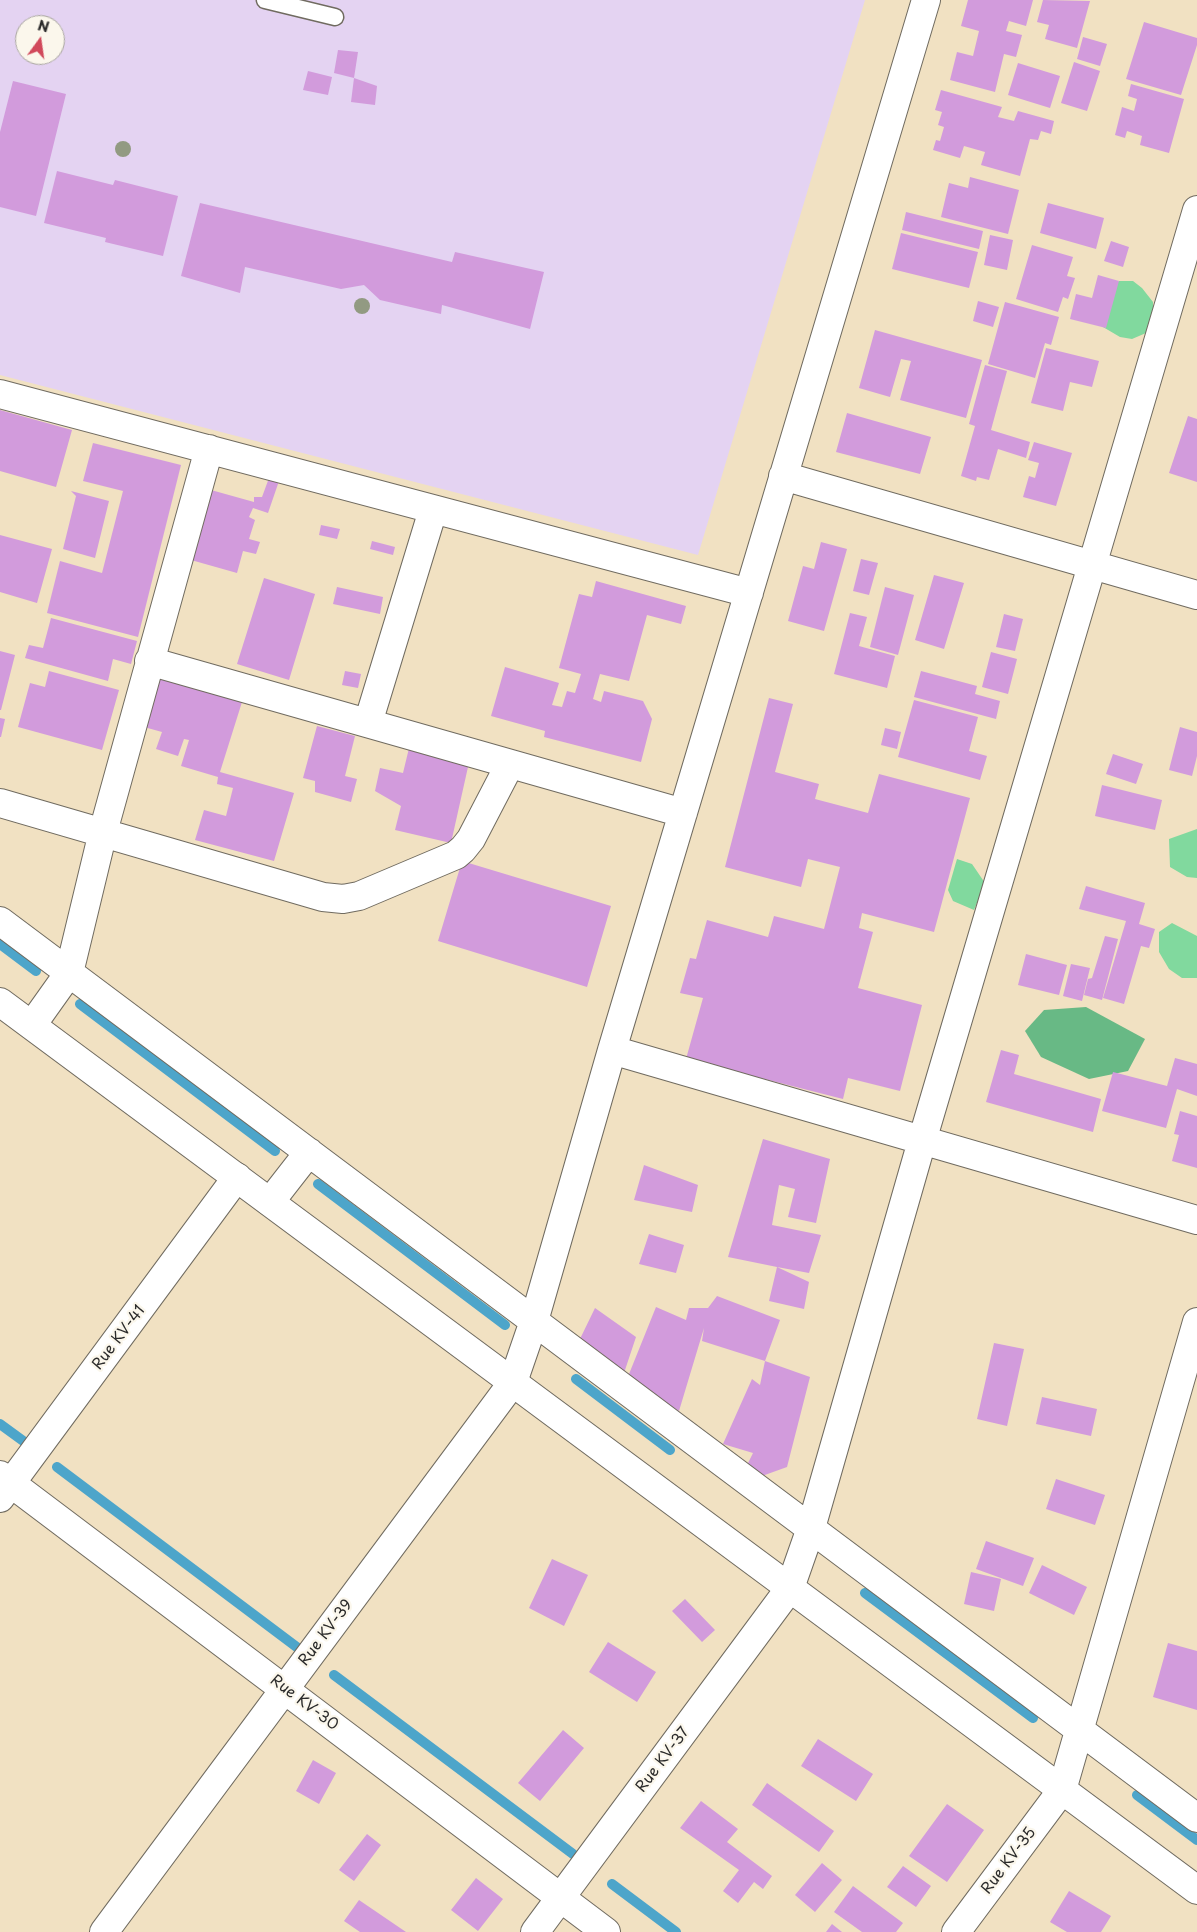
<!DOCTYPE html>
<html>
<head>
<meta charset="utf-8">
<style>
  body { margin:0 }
  #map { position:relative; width:1197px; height:1932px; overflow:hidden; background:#f1e1c2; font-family:"Playpen Sans",sans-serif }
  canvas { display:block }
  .north { position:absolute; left:15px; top:15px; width:50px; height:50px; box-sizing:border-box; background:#fbf7ec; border:1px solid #a8a59f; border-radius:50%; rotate:14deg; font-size:14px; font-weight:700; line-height:20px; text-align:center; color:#2b2b2b }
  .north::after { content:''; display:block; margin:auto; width:18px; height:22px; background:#d1495b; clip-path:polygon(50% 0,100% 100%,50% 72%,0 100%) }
</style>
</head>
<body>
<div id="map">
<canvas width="1197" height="1932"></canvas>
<div class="north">N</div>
</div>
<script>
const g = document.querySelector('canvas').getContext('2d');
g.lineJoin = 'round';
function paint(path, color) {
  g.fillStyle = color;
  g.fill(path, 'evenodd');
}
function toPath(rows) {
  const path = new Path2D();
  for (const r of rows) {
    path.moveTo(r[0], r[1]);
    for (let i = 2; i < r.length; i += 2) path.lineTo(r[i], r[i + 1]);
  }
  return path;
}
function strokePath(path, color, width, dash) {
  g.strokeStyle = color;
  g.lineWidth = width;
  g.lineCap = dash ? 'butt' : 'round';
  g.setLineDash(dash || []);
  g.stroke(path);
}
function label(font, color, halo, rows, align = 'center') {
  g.font = font + ' "Playpen Sans",sans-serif';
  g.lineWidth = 4.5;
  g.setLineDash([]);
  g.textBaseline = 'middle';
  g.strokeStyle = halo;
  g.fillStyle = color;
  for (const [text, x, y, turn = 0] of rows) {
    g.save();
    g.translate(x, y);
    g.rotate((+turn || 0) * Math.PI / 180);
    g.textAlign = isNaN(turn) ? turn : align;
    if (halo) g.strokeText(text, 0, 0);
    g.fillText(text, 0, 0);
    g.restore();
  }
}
const built = toPath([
  [0,0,865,0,698,555,0,375],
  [25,25,55,25,55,55,25,55]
]);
const green = toPath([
  [1119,281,1133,281,1142,288,1153,302,1153,319,1146,333,1132,339,1120,337,1103,327,1100,309,1100,295],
  [1197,829,1197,878,1187,877,1170,867,1169,839],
  [957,859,972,864,985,883,974,910,953,901,948,890],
  [1172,923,1197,936,1197,978,1182,978,1169,969,1159,952,1159,932]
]);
const forest = toPath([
  [1086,1007,1145,1039,1128,1071,1089,1079,1041,1057,1025,1031,1044,1010]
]);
const stream = toPath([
  [0,944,36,971],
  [80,1004,275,1151],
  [318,1184,505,1325],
  [576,1379,670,1450],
  [0,1424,26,1443],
  [57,1467,298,1648],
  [865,1593,1033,1718],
  [334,1675,573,1854],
  [1137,1795,1197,1840],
  [612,1884,676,1932]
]);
const building = toPath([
  [968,0,1033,0,1026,26,1009,21,1006,31,1022,35,1016,57,1004,54,995,92,950,80,957,52,973,56,979,31,961,26],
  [1043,0,1090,1,1077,48,1045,39,1049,25,1037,22],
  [1144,22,1197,38,1197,45,1181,95,1126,79],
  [1083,37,1107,44,1100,66,1077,59],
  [338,50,358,52,354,78,377,86,375,105,351,102,354,78,334,73],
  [1074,62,1100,71,1087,111,1061,103],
  [1018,63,1060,76,1050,108,1008,95],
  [308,71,332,77,328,95,303,90],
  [13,81,66,94,36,216,0,207,0,132],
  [1131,84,1184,99,1169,153,1140,145,1142,136,1127,131,1125,138,1115,135,1122,107,1134,111,1137,99,1128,96],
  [941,90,1002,107,998,117,1014,121,1018,111,1054,121,1051,134,1041,131,1038,140,1030,139,1020,176,981,165,985,152,964,146,960,158,933,150,936,140,940,141,944,127,938,125,942,112,935,110],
  [57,171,113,185,115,180,178,196,163,256,105,242,106,238,44,223],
  [970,177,1019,190,1008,234,941,217,949,183,968,188],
  [200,203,452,262,455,252,544,272,530,329,442,305,441,314,380,300,364,285,341,289,245,267,240,293,181,276],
  [1048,203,1104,218,1096,249,1040,233],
  [906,212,983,231,979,249,902,230],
  [901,233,978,252,969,288,892,269],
  [990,235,1013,240,1007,270,984,265],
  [1111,241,1129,247,1123,267,1104,261],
  [1032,245,1073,257,1067,276,1075,278,1068,299,1063,297,1058,312,1016,299],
  [1098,275,1119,281,1106,328,1070,319,1076,294,1092,298],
  [978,301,999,307,993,327,973,321],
  [1005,302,1059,317,1051,345,1045,343,1035,378,988,364],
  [875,330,982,360,966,418,900,400,911,361,901,359,890,397,859,388],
  [1046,348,1099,361,1092,387,1070,382,1063,411,1031,403],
  [985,365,1007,371,991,430,1030,442,1026,458,998,449,989,480,977,477,976,481,961,476,975,426,969,424],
  [0,410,72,430,56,487,0,471],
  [847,413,931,437,920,474,836,452],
  [1188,416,1197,419,1197,482,1169,473],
  [1034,442,1072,453,1056,506,1023,497,1029,476,1035,478,1039,463,1028,460],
  [93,443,181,465,138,637,47,613,60,561,102,573,123,491,83,481],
  [269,478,279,481,268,513,253,508,249,517,255,520,249,539,260,542,256,554,243,551,237,573,191,560,211,490,254,502,254,497,262,497],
  [71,491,109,501,95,558,63,549,76,496],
  [321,525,340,529,337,539,319,535],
  [0,535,52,549,37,603,0,592],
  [372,541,395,547,393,555,370,549],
  [821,542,847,549,824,631,788,621,803,566,814,569],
  [861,559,878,563,869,595,853,591],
  [934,575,964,583,944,649,915,640],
  [264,578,315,594,289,680,237,664],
  [596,581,686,606,681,624,647,615,629,681,600,674,593,699,601,702,604,691,643,701,652,719,641,762,544,737,545,731,491,716,505,667,559,683,552,705,562,707,567,691,575,693,581,674,559,668,579,594,592,597],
  [337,587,383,597,380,614,333,604],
  [885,587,914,595,898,655,870,647],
  [850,613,867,617,859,646,895,656,887,688,834,674],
  [1004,614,1023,619,1015,651,996,647],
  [51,618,137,641,131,664,113,659,108,681,25,658,29,645,43,648],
  [0,651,15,655,1,710,0,710],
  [991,652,1017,659,1008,694,982,687],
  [49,671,119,690,102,750,18,727,30,683,45,687],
  [345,671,361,674,358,688,342,685],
  [921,671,977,686,975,694,1000,701,996,719,914,697],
  [159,678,242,702,220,772,294,793,274,861,195,840,204,810,226,816,233,788,217,784,218,777,181,766,189,740,184,739,178,756,156,749,162,732,144,727],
  [769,698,793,704,775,772,819,784,815,799,868,813,879,774,970,798,934,932,862,913,859,928,873,932,858,988,922,1005,900,1091,848,1078,843,1099,686,1059,703,998,680,993,690,958,696,959,707,920,768,937,774,916,824,929,840,867,808,859,801,887,725,867],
  [914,700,978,717,969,751,987,756,980,780,898,757],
  [0,718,5,719,1,737,0,737],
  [317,726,355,736,345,776,357,779,351,802,315,792,315,781,303,778],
  [1180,727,1197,732,1197,756,1192,776,1169,770],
  [885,728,901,732,897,749,881,745],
  [410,744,470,758,451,843,395,830,401,806,375,791,380,768,403,773],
  [1113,754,1143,764,1136,784,1106,774],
  [1102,785,1162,800,1155,830,1095,816],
  [462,861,611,906,587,987,438,941],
  [1086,886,1145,903,1139,924,1155,929,1149,948,1141,946,1124,1004,1103,998,1126,921,1079,909],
  [1105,936,1118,939,1102,1000,1084,995,1088,979,1092,978],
  [1026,954,1067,965,1059,995,1018,985],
  [1071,964,1090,968,1082,1001,1063,996],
  [1001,1050,1019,1055,1014,1074,1101,1099,1093,1132,986,1102],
  [1175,1058,1197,1064,1197,1096,1177,1089,1166,1128,1102,1111,1113,1072,1167,1086],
  [1180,1111,1197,1116,1197,1168,1172,1161,1179,1135,1174,1134],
  [763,1139,830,1159,816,1223,788,1217,795,1189,779,1185,772,1225,821,1235,809,1273,777,1267,809,1282,804,1309,769,1301,777,1267,728,1257],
  [644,1165,698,1185,692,1212,634,1200],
  [649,1234,684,1245,676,1273,639,1264],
  [717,1296,780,1320,765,1361,702,1341,704,1328,679,1411,627,1379,656,1307,686,1320,689,1308,708,1308],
  [595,1308,636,1337,623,1376,579,1341],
  [994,1343,1024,1349,1007,1426,977,1419],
  [765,1361,810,1377,787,1467,762,1476,747,1465,753,1453,723,1444,752,1379,760,1385],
  [1042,1397,1097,1409,1091,1436,1036,1424],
  [1056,1479,1105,1495,1095,1525,1046,1509],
  [986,1541,1034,1558,1023,1586,976,1569],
  [552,1559,588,1575,564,1626,529,1608],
  [1042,1565,1087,1587,1074,1615,1029,1593],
  [971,1572,1001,1579,994,1611,964,1604],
  [685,1599,715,1630,702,1642,672,1611],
  [608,1642,656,1672,637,1702,589,1672],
  [1168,1643,1197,1651,1197,1710,1153,1697],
  [563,1730,584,1748,540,1801,518,1783],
  [818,1739,873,1774,856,1801,801,1766],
  [313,1760,336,1773,319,1804,296,1791],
  [767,1783,834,1831,819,1852,752,1805],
  [701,1801,738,1829,727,1842,772,1876,763,1889,754,1882,738,1903,723,1891,739,1870,680,1828],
  [947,1804,984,1830,947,1882,909,1856],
  [367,1834,381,1845,354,1881,339,1870],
  [822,1863,842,1880,815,1912,795,1895],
  [903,1866,931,1886,916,1907,887,1887],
  [476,1878,503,1899,478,1931,451,1910],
  [853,1886,903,1923,896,1932,862,1932,834,1912],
  [1069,1891,1111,1916,1101,1932,1067,1932,1050,1922],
  [359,1900,406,1932,360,1932,344,1921],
  [832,1924,842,1932,826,1932]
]);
const service = toPath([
  [265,0,335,17]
]);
const minor = toPath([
  [0,394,749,593],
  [783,476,1197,595],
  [149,661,683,813],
  [368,723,433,510],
  [0,803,323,897,343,899,359,896,456,855,463,849,471,839,510,764],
  [0,921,1197,1818],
  [32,1025,69,973,103,832,209,449],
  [612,1050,1197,1220],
  [270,1202,309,1152],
  [0,1475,606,1932],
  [0,1498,237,1177],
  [104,1932,513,1382,534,1321,612,1050,926,0],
  [535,1932,790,1588,811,1528,922,1141,1197,210],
  [956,1932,1062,1790,1197,1322]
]);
const tertiary = toPath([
  [0,1002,1197,1890]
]);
const trees = [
  [123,149],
  [362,306]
];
const streetNames = [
  ["Rue KV-41",119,1338,-53],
  ["Rue KV-39",326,1633,-53],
  ["Rue KV-30",304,1703,37],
  ["Rue KV-37",663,1760,-53],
  ["Rue KV-35",1009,1861,-53]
];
paint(built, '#e4d3f2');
paint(green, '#81d99e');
paint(forest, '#68b985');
strokePath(stream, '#4da5ca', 10);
paint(building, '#d29bdc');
strokePath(service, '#706b60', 19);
strokePath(minor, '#706b60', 30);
strokePath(tertiary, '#706b60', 30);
strokePath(service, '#fff', 16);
strokePath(minor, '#fff', 28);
strokePath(tertiary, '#fff', 28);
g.fillStyle = '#929a82';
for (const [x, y] of trees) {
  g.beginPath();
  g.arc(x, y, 8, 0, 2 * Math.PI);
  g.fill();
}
label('15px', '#2b2b2b', '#fbf7ec', streetNames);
</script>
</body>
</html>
